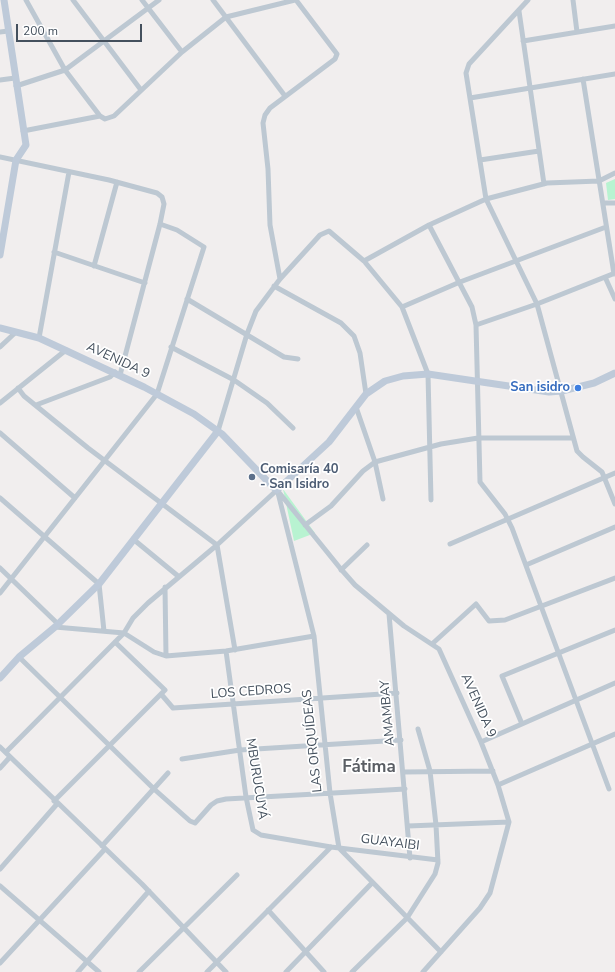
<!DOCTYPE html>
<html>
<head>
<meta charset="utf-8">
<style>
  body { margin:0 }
  #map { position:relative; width:615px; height:972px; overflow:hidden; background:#f1eeee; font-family:"Nunito Sans",sans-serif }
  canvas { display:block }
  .scale { position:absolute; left:16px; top:24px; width:126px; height:18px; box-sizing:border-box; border:2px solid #44505d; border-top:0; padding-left:5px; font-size:12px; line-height:14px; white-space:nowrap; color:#44505d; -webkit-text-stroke:3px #fff; paint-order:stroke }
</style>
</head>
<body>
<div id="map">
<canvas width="615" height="972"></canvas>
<div class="scale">200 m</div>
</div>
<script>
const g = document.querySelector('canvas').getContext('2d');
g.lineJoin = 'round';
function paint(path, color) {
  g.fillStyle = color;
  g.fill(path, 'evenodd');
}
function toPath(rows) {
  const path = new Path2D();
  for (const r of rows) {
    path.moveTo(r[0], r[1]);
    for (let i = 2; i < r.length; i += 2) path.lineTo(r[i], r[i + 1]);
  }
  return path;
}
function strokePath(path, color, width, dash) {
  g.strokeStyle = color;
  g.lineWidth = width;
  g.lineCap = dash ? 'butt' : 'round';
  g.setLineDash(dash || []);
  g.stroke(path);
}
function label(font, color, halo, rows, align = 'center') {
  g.font = font + ' "Nunito Sans",sans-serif';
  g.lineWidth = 3.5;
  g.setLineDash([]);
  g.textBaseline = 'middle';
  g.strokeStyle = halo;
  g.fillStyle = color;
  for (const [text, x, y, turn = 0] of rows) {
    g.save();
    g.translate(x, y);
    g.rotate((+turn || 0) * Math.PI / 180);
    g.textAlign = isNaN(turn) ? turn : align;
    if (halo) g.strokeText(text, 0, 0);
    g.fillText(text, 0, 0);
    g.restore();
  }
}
const green = toPath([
  [615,179,615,199,608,200,606,183],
  [283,489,315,533,294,541]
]);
const street = toPath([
  [26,0,65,70,100,116,105,119,114,116,182,52,226,17,295,0],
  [73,0,141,90],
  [142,0,182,52],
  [213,0,285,96],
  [528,0,469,64,466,73,486,199,537,304,577,451,583,457,602,472,615,504],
  [573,0,577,32],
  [519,11,544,184],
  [0,32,8,31],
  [523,41,615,26],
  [583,79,614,274],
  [0,80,15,78],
  [16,86,65,70,159,0],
  [470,98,615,74],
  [23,131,100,116],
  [0,157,109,180,157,193,162,197,164,204,160,224,120,375],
  [480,160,539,151],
  [603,203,615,203],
  [429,225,472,307,476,325,480,482,505,514,512,528,609,789],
  [54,252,145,283],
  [364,261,429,225,486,199,547,183,599,181,615,173],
  [94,266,117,182],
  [605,277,615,299],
  [280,279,270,225,268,169,263,123,265,115,270,108,335,59,337,54,296,0],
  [274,286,341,323,354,336,360,353,366,394],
  [187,299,284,357,298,359],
  [402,307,460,282,606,227],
  [476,325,537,304,615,273],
  [39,338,69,172],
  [0,347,16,332],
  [171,347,234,380,267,403,293,428],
  [18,388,24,396,88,448,217,545,235,650],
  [0,403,66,350],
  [36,405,110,377,115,372],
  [356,407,375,462,383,499],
  [218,431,247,334,256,311,280,279,320,235,329,231,364,261,402,307,428,374,431,500],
  [0,433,75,498],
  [277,490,340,568,355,585,404,626,439,649,481,742,498,785,509,822,490,893,480,908,423,972],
  [278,493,314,636,330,793,339,848,441,952],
  [0,498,99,584,104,631],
  [305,525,331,506,363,471,375,462,441,444,478,438,573,438],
  [133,539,178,576],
  [450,544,615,473],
  [526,565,615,527],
  [0,568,58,624],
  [341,570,367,545],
  [165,587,166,656],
  [0,593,157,394,204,247,177,230,160,224],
  [389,614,410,858],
  [55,627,124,633,154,652,166,656,226,651,314,636],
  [432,644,476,604,489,621,505,620,615,578],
  [226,651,246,797,253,830,261,835,331,847,438,860],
  [19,657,154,789,190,821,195,823,211,805,217,801,226,799,405,789],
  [161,694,173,708,397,693],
  [522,724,502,676,615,630],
  [481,742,615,683],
  [0,747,142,884,226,972],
  [6,752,124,633,133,618,148,603,217,545,277,490],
  [182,759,240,750,401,740],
  [0,768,10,757],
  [404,772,493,771],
  [498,785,615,734],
  [54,801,165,690,115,642],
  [408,826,509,822],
  [102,846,168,773],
  [0,869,57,804],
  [0,886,99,972],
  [268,910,324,972],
  [0,963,105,849],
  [78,972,149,891],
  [139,972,237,875],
  [207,972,331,847],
  [286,972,372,883],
  [352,972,407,918,435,874,438,863,436,825,430,771,418,729]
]);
const secondary = toPath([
  [0,255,16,160,26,145,4,0],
  [0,328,39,338,67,351,144,387,194,414,222,434,273,487,277,490,329,442,366,394,385,381,403,376,428,374,549,392,562,391,594,383,615,373],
  [0,678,19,657,55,627,99,584,218,431]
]);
const markers = [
  [578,388,4,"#3f7fe0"],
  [252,477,4,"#5c6f8a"]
];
const streetNames = [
  ["AVENIDA 9",118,361,25],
  ["LOS CEDROS",251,692,-4],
  ["AVENIDA 9",478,706,66],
  ["AMAMBAY",388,713,-95],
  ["LAS ORQUÍDEAS",313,741,-96],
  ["MBURUCUYÁ",256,779,81],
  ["GUAYAIBI",390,843,7]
];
const shopNames = [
  ["San isidro",570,388]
];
const serviceNames = [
  ["Comisaría 40",260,470],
  ["- San Isidro",260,485]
];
const districtNames = [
  ["Fátima",369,768]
];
paint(green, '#b8f3d1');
strokePath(street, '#bdc8d2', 5);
strokePath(secondary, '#becad9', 7);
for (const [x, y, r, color] of markers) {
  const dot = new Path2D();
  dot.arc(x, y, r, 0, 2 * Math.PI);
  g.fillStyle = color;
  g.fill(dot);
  strokePath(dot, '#fff', 1.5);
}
label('13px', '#44505d', '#fff', streetNames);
label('bold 13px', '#366cbe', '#fff', shopNames, 'right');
label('bold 13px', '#4e5e75', '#fff', serviceNames, 'left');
label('bold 17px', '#5a5e64', '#fff', districtNames);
</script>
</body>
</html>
